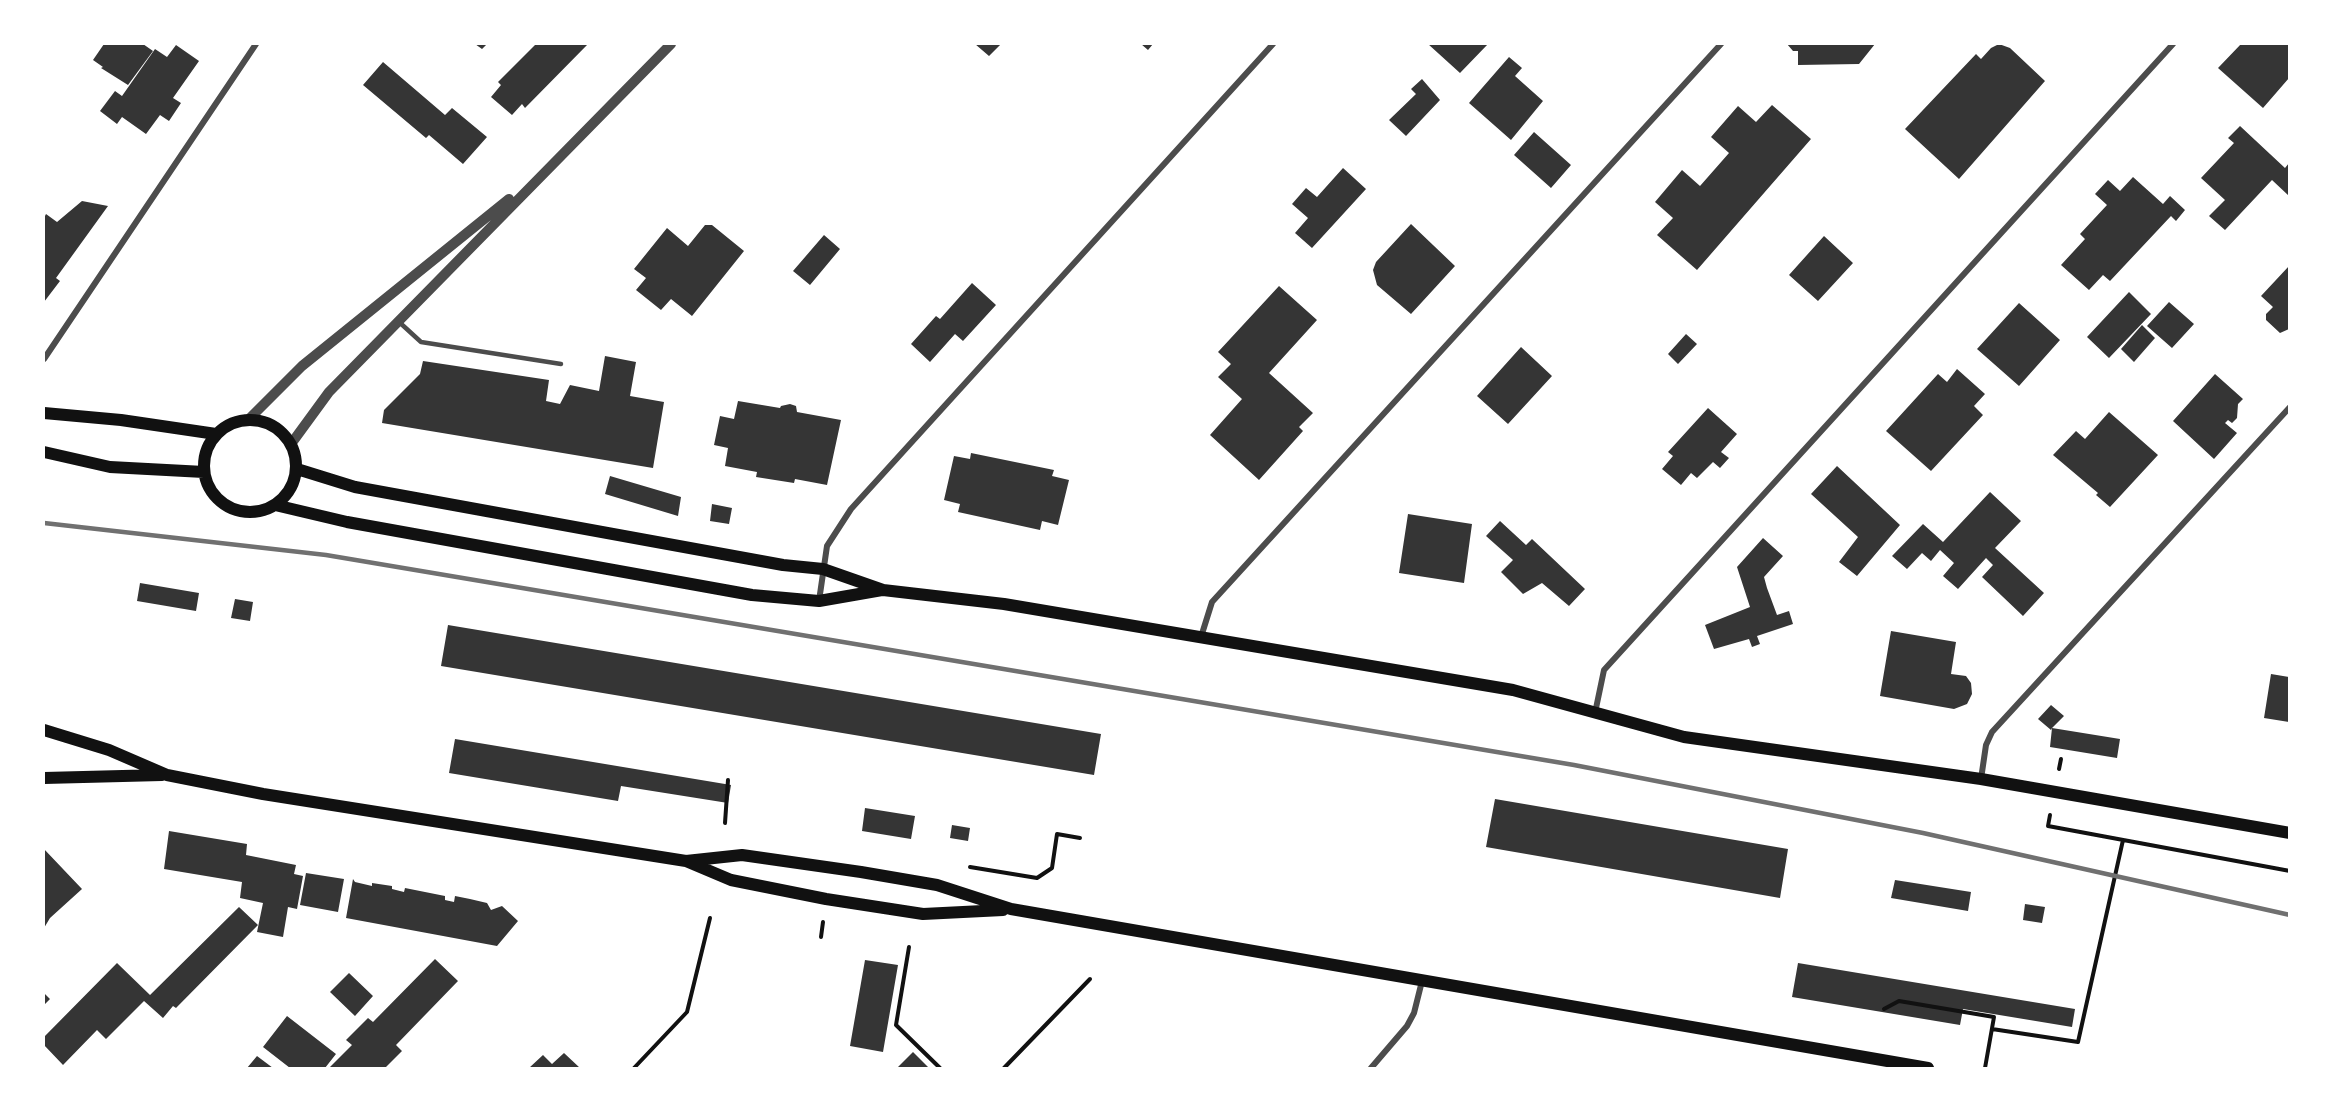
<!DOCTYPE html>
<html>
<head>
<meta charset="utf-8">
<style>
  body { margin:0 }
  #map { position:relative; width:2333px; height:1112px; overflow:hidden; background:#fff; font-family:"PT Sans",sans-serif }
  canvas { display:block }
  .frame { position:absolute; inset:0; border:45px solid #fff; pointer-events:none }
</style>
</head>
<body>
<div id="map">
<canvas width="2333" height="1112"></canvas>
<div class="frame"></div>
</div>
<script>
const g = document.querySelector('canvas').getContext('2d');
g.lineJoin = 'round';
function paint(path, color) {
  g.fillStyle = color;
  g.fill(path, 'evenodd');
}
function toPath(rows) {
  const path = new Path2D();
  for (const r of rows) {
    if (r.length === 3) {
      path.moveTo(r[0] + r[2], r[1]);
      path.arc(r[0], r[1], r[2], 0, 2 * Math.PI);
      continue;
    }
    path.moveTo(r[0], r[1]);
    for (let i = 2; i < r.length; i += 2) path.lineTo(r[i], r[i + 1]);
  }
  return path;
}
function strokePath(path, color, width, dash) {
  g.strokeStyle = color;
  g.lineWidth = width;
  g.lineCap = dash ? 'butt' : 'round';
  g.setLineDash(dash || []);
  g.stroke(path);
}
const building = toPath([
  [104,44,143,44,153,51,128,85,101,68,103,67,93,60],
  [475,44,487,44,482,49],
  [536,44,588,44,525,108,522,104,512,115,491,97,501,85,498,82],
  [975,44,1001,44,989,56],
  [1141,44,1153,44,1148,50],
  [1428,44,1488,44,1460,73],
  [1787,44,1875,44,1859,64,1798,65,1798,51,1793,51],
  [1999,44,2010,48,2045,81,1959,179,1905,129,1976,54,1981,59,1991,48],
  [2241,44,2289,44,2289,78,2263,108,2218,68],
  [176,45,199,61,173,98,181,103,169,121,160,115,146,134,122,117,117,124,100,111,115,91,122,96,155,49,167,57],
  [1509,57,1522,68,1515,76,1543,101,1511,140,1469,103],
  [383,62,445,115,452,108,487,137,463,164,429,135,426,138,363,85],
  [1422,79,1440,100,1406,136,1389,120,1416,94,1411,89],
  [1772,105,1811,139,1697,270,1657,235,1673,218,1655,202,1682,170,1700,186,1729,153,1711,137,1738,106,1756,122],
  [2240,126,2285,168,2289,163,2289,196,2272,180,2225,230,2209,216,2225,200,2201,178,2234,143,2228,138],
  [1534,132,1571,165,1551,188,1514,155],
  [1343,168,1366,189,1312,248,1295,233,1308,218,1292,204,1306,188,1317,197],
  [2133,177,2163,204,2170,196,2185,210,2176,221,2171,216,2110,281,2103,275,2089,290,2061,265,2085,239,2080,234,2107,205,2095,194,2108,180,2120,191],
  [82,201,108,206,56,278,60,281,44,302,44,218,46,214,57,222],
  [1411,224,1455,266,1411,314,1377,285,1373,270,1376,262],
  [705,225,712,225,744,251,692,316,671,299,661,310,636,290,646,278,634,269,667,228,688,246],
  [824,235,840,249,810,285,793,271],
  [1824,236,1853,263,1818,301,1789,275],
  [2289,266,2289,329,2280,333,2266,320,2266,314,2273,307,2261,296],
  [972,283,996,305,963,341,955,334,930,362,911,344,936,316,940,319],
  [1279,286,1317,320,1269,373,1313,413,1299,427,1303,431,1259,480,1210,435,1242,399,1218,377,1231,364,1218,352],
  [2129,292,2151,314,2109,358,2087,337],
  [2169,302,2194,324,2172,348,2147,326],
  [2019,303,2060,340,2019,386,1977,349],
  [2142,325,2155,338,2134,362,2121,349],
  [1686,334,1697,344,1678,364,1668,354],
  [1521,347,1552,376,1508,424,1477,396],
  [605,356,636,362,630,396,664,402,653,468,382,423,384,410,420,374,423,361,549,380,546,401,560,404,570,385,599,391],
  [1957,369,1985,394,1974,406,1983,415,1931,471,1886,431,1938,374,1947,382],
  [2215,374,2243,399,2238,404,2237,418,2232,423,2228,420,2225,423,2237,433,2214,459,2173,421],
  [738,401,780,408,781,406,790,404,796,406,797,412,841,420,827,485,795,479,794,483,756,477,757,472,725,466,728,448,714,445,720,416,734,419],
  [1708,408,1737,434,1721,452,1729,458,1720,468,1713,462,1697,478,1691,473,1681,485,1662,469,1673,456,1668,452],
  [2109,412,2158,455,2110,507,2096,495,2098,493,2053,455,2076,431,2085,439],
  [971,453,1054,470,1052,476,1069,480,1058,525,1042,521,1040,530,958,512,960,504,944,500,954,456,970,459],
  [1837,466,1900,525,1857,576,1839,562,1858,537,1811,494],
  [610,476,681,497,678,516,605,494],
  [1990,492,2021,521,1995,548,2044,593,2023,616,1982,577,1993,565,1986,558,1958,589,1943,576,1954,563,1940,550,1931,561,1922,553,1907,569,1892,556,1923,524,1943,542],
  [712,504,732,508,729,524,710,521],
  [1408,514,1472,524,1464,583,1399,573],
  [1500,521,1526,545,1532,539,1585,589,1569,606,1542,583,1523,594,1501,572,1513,560,1486,536],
  [1763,538,1783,556,1764,577,1767,588,1777,615,1789,611,1793,624,1757,636,1760,644,1752,647,1749,639,1714,649,1705,625,1750,607,1737,567],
  [140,583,199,593,196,611,137,601],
  [235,599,253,602,250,621,231,618],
  [448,625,1101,734,1094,775,441,666],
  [1891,631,1956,642,1951,674,1966,676,1971,683,1972,694,1967,704,1954,709,1880,696],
  [2271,674,2289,677,2289,722,2264,718],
  [2051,705,2064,716,2052,728,2120,739,2117,758,2050,747,2052,728,2051,730,2038,719],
  [455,739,731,785,728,803,621,786,618,801,449,773],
  [1495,799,1788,849,1780,898,1486,847],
  [865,808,915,816,911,839,862,831],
  [952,825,970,828,968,841,950,838],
  [169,831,247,844,246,855,296,865,294,874,303,876,297,909,288,907,283,937,257,932,263,903,240,898,242,882,164,869],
  [44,849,82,889,50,918,44,928],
  [306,873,344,879,338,912,300,905],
  [353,879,355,882,372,886,372,883,392,886,392,889,404,892,405,888,445,896,445,900,454,902,455,896,470,899,487,903,491,910,502,906,518,921,497,946,346,918],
  [1895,880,1971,892,1968,911,1891,898],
  [2025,904,2045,907,2042,923,2023,920],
  [239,907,258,925,176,1008,173,1006,163,1018,144,1001,106,1039,97,1030,63,1065,44,1045,44,1037,117,963,150,995],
  [435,959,458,981,396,1045,402,1051,385,1068,329,1068,352,1045,346,1040,368,1018,373,1022],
  [865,960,898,965,883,1052,850,1046],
  [1798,963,2075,1009,2072,1027,1963,1009,1960,1025,1792,997],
  [349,973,373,996,355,1016,330,992],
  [44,993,50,999,44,1005],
  [287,1016,336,1054,325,1068,290,1068,263,1047],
  [913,1052,929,1068,897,1068],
  [564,1053,580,1068,529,1068,543,1055,552,1064],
  [257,1056,273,1068,247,1068]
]);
const path = toPath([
  [2059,769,2061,759],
  [2050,815,2048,826,2290,871],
  [725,823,728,780],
  [970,867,1037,878,1052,868,1057,834,1080,838],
  [821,937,823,922],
  [909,947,896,1025,940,1068],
  [1884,1009,1899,1001,1994,1017,1985,1068],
  [1992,1029,2078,1042,2123,840],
  [634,1068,687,1012,710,918],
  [1004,1068,1090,979]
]);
const service = toPath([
  [398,321,421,342,561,364]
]);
const minor = toPath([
  [44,359,256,44],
  [819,601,827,546,851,509,1273,44],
  [1201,637,1212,602,1721,44],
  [1595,713,1604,670,2173,44],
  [1981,779,1986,745,1992,732,2290,407],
  [1371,1068,1407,1026,1414,1013,1422,981]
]);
const tertiary = toPath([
  [249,419,302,366,509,199],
  [291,444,329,392,671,44]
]);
const secondary = toPath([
  [44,413,121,420,216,434],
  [250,466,46],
  [44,452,110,467,204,472],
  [297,469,355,487,783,565,823,569,883,590,1004,604,1513,690,1684,737,1981,779,2290,833],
  [275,505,347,522,752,595,819,601,882,590],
  [44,730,109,750,167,775,263,794,686,861,731,880,826,899,923,914,1003,910],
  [44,778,162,775],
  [686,861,742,855,861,872,937,885,1011,909,1928,1068]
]);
const rail = toPath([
  [44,523,326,555,1574,765,1923,833,2290,915]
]);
paint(building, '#353535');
strokePath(path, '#111', 4);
strokePath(service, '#4c4c4c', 4.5);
strokePath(minor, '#4c4c4c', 6);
strokePath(tertiary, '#4c4c4c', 10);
strokePath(secondary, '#111', 12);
strokePath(rail, '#707070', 4.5);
</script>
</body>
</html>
